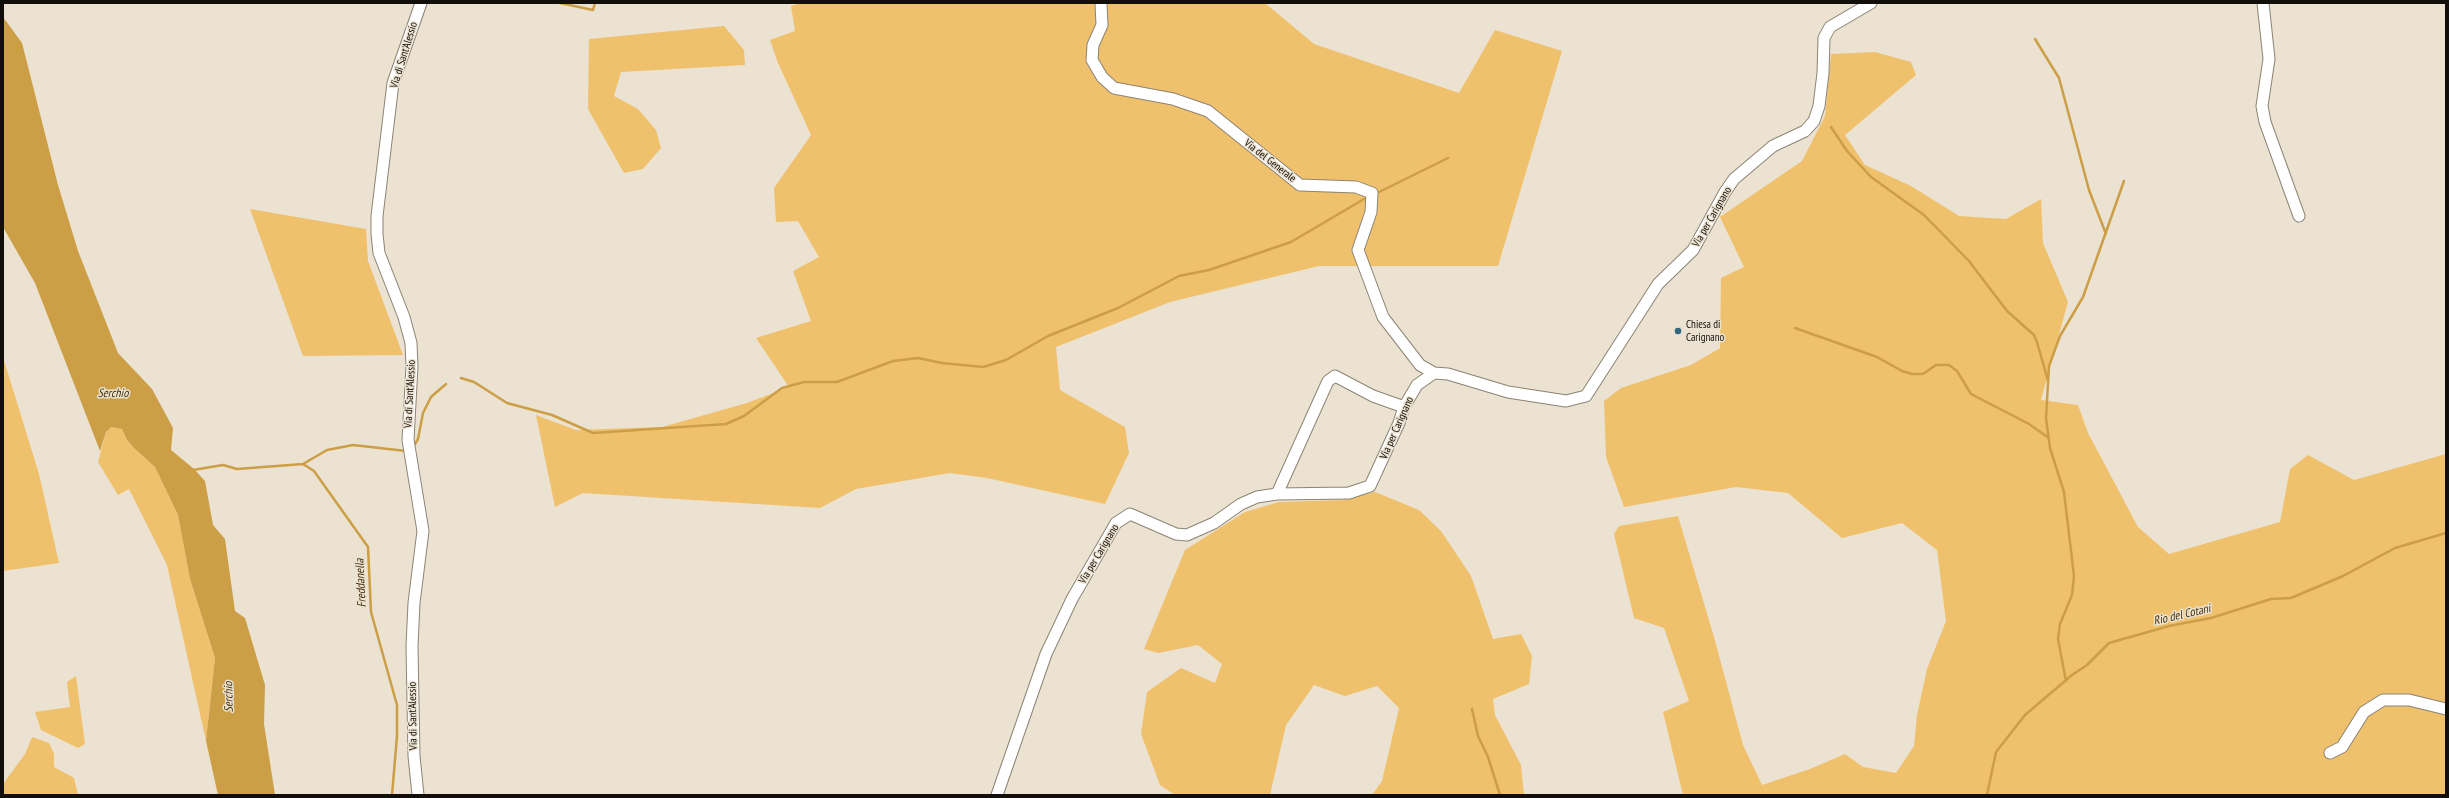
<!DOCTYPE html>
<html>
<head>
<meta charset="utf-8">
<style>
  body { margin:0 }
  #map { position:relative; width:2449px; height:798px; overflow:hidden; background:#ebe2d1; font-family:"PT Sans Narrow",sans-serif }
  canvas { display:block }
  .frame { position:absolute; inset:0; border:4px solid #120e09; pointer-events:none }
</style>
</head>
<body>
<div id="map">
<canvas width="2449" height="798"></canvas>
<div class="frame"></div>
</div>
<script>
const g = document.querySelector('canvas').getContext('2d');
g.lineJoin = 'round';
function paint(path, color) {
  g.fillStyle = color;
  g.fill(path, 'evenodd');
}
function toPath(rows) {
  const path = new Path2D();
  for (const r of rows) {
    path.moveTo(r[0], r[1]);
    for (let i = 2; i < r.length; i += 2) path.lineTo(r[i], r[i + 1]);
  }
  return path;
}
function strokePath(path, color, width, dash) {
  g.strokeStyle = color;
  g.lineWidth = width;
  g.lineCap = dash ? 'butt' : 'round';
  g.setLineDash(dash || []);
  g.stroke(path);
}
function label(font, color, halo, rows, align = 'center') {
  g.font = font + ' "PT Sans Narrow",sans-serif';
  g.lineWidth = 3;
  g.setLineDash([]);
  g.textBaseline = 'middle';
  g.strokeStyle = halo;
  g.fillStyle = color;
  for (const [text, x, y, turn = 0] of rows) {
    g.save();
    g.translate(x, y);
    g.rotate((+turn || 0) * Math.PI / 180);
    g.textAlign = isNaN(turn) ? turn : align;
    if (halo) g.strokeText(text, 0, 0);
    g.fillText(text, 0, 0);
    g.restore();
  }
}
const green = toPath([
  [800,3,1265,3,1314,44,1459,93,1495,30,1562,51,1498,266,1319,266,1170,302,1056,347,1060,390,1125,427,1129,453,1105,504,987,478,950,473,856,489,820,508,583,493,555,507,536,415,576,430,662,427,747,403,789,387,756,338,811,321,793,271,819,257,798,221,776,222,774,188,811,135,778,63,770,40,795,31,791,6],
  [724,26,744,50,745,65,621,72,614,96,638,109,656,130,661,148,643,169,624,173,588,109,589,39],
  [1875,52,1911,62,1916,75,1845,135,1865,165,1911,186,1959,216,2006,219,2041,199,2043,243,2068,302,2041,400,2078,405,2088,433,2138,527,2169,554,2280,522,2290,469,2308,455,2354,480,2446,454,2446,795,1683,795,1663,712,1689,701,1664,628,1634,618,1614,534,1619,526,1678,516,1714,637,1743,745,1762,785,1810,769,1845,754,1863,767,1896,773,1914,746,1917,715,1927,669,1946,621,1937,550,1902,523,1842,538,1788,493,1736,487,1624,507,1606,457,1604,401,1621,388,1691,365,1720,348,1721,278,1744,267,1720,217,1802,161,1825,116,1831,54],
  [250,209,366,229,368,261,403,355,303,356],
  [3,357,39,474,59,563,3,571],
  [111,427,122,429,127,440,134,448,155,467,178,515,190,579,215,658,206,741,167,565,129,489,118,495,98,462,106,432],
  [1375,492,1419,510,1441,531,1471,576,1493,639,1521,634,1532,656,1529,684,1493,699,1495,715,1521,765,1524,795,1372,795,1382,781,1399,708,1377,686,1345,696,1314,685,1286,725,1270,795,1175,795,1160,785,1141,734,1147,692,1181,668,1215,683,1222,664,1198,645,1158,653,1144,649,1185,550,1245,512,1279,502,1343,500],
  [76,676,85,744,78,748,41,730,35,712,70,707,67,682],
  [32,737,49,743,54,754,54,767,74,778,78,795,3,795,3,784,25,754]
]);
const water = toPath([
  [3,17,22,43,58,185,78,251,118,353,152,389,173,428,171,450,194,469,205,481,213,525,225,539,235,611,245,618,265,685,264,724,275,795,218,795,206,741,215,658,190,579,178,515,155,467,134,448,127,440,122,429,111,427,106,432,100,451,35,283,3,227]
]);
const stream = toPath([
  [560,3,593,10,595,3],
  [2035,39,2059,78,2089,190,2106,234],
  [1831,127,1847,151,1871,177,1924,215,1969,261,2007,311,2034,335,2037,342,2048,381],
  [1375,194,1448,158],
  [1795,328,1877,357,1902,371,1912,374,1923,374,1936,365,1949,365,1957,371,1971,394,2029,424,2049,438],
  [461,378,474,382,507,403,552,415,593,433,726,424,744,416,782,388,804,382,837,382,893,361,918,358,942,363,983,367,1006,360,1048,336,1118,308,1179,276,1209,270,1291,242,1364,199],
  [413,447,418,439,423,413,431,397,446,384],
  [303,464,327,450,353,445,406,451],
  [193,470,223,465,237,469,303,464,314,471,368,547,371,612,397,705,397,736,392,795],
  [2066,681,2058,639,2060,624,2072,595,2074,576,2064,492,2050,448,2046,418,2049,366,2060,336,2083,297,2124,181],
  [1472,709,1478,736,1488,757,1500,795],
  [1987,795,1996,752,2025,715,2072,675,2087,665,2109,643,2169,626,2211,618,2271,599,2291,598,2343,576,2395,548,2446,533]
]);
const minor = toPath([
  [1101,3,1102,25,1093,45,1092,60,1102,77,1114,88,1173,99,1208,111,1300,185,1356,187,1372,193,1371,212,1358,250,1383,317,1420,365,1434,373],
  [2263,3,2269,59,2262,106,2265,122,2299,216],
  [1277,494,1328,381,1335,376,1373,396,1404,407],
  [2330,753,2342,747,2364,712,2383,700,2409,700,2446,709],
  [418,795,414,756,412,646,414,603,423,531,408,440,412,366,411,343,404,317,379,253,377,234,377,216,393,83,421,3],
  [997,795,1046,654,1072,599,1116,523,1130,514,1176,534,1187,535,1214,523,1241,504,1257,497,1277,494,1349,493,1370,486,1399,423,1404,407,1417,385,1434,373,1448,374,1508,392,1566,401,1586,396,1658,284,1693,250,1725,192,1734,179,1773,146,1805,131,1814,121,1819,106,1823,73,1824,38,1830,27,1871,3]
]);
const markers = [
  [1678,331,4,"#2f6781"]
];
const streetNames = [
  ["Via di Sant'Alessio",404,55,-73],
  ["Via del Generale",1270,161,38],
  ["Via per Carignano",1712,217,-60],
  ["Via di Sant'Alessio",410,394,-87],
  ["Via per Carignano",1397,428,-66],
  ["Via per Carignano",1099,554,-59],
  ["Via di Sant'Alessio",413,716,-91]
];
const poiNames = [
  ["Chiesa di",1686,325],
  ["Carignano",1686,338]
];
const waterNames = [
  ["Serchio",113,394],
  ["Freddanella",361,583,-93],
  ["Rio del Cotani",2182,615,-13],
  ["Serchio",229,697,-91]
];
paint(green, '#f0c16c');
paint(water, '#cc9e45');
strokePath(stream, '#cc9e45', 2.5);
strokePath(minor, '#8c8374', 13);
strokePath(minor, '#fff', 11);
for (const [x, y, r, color] of markers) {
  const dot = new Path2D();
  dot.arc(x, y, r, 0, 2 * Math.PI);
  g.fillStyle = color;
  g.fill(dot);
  strokePath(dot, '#ebe2d1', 1.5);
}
label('11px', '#120e09', '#ebe2d1', streetNames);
label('11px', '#120e09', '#ebe2d1', poiNames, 'left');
label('italic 12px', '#45320b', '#ebe2d1', waterNames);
</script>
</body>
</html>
